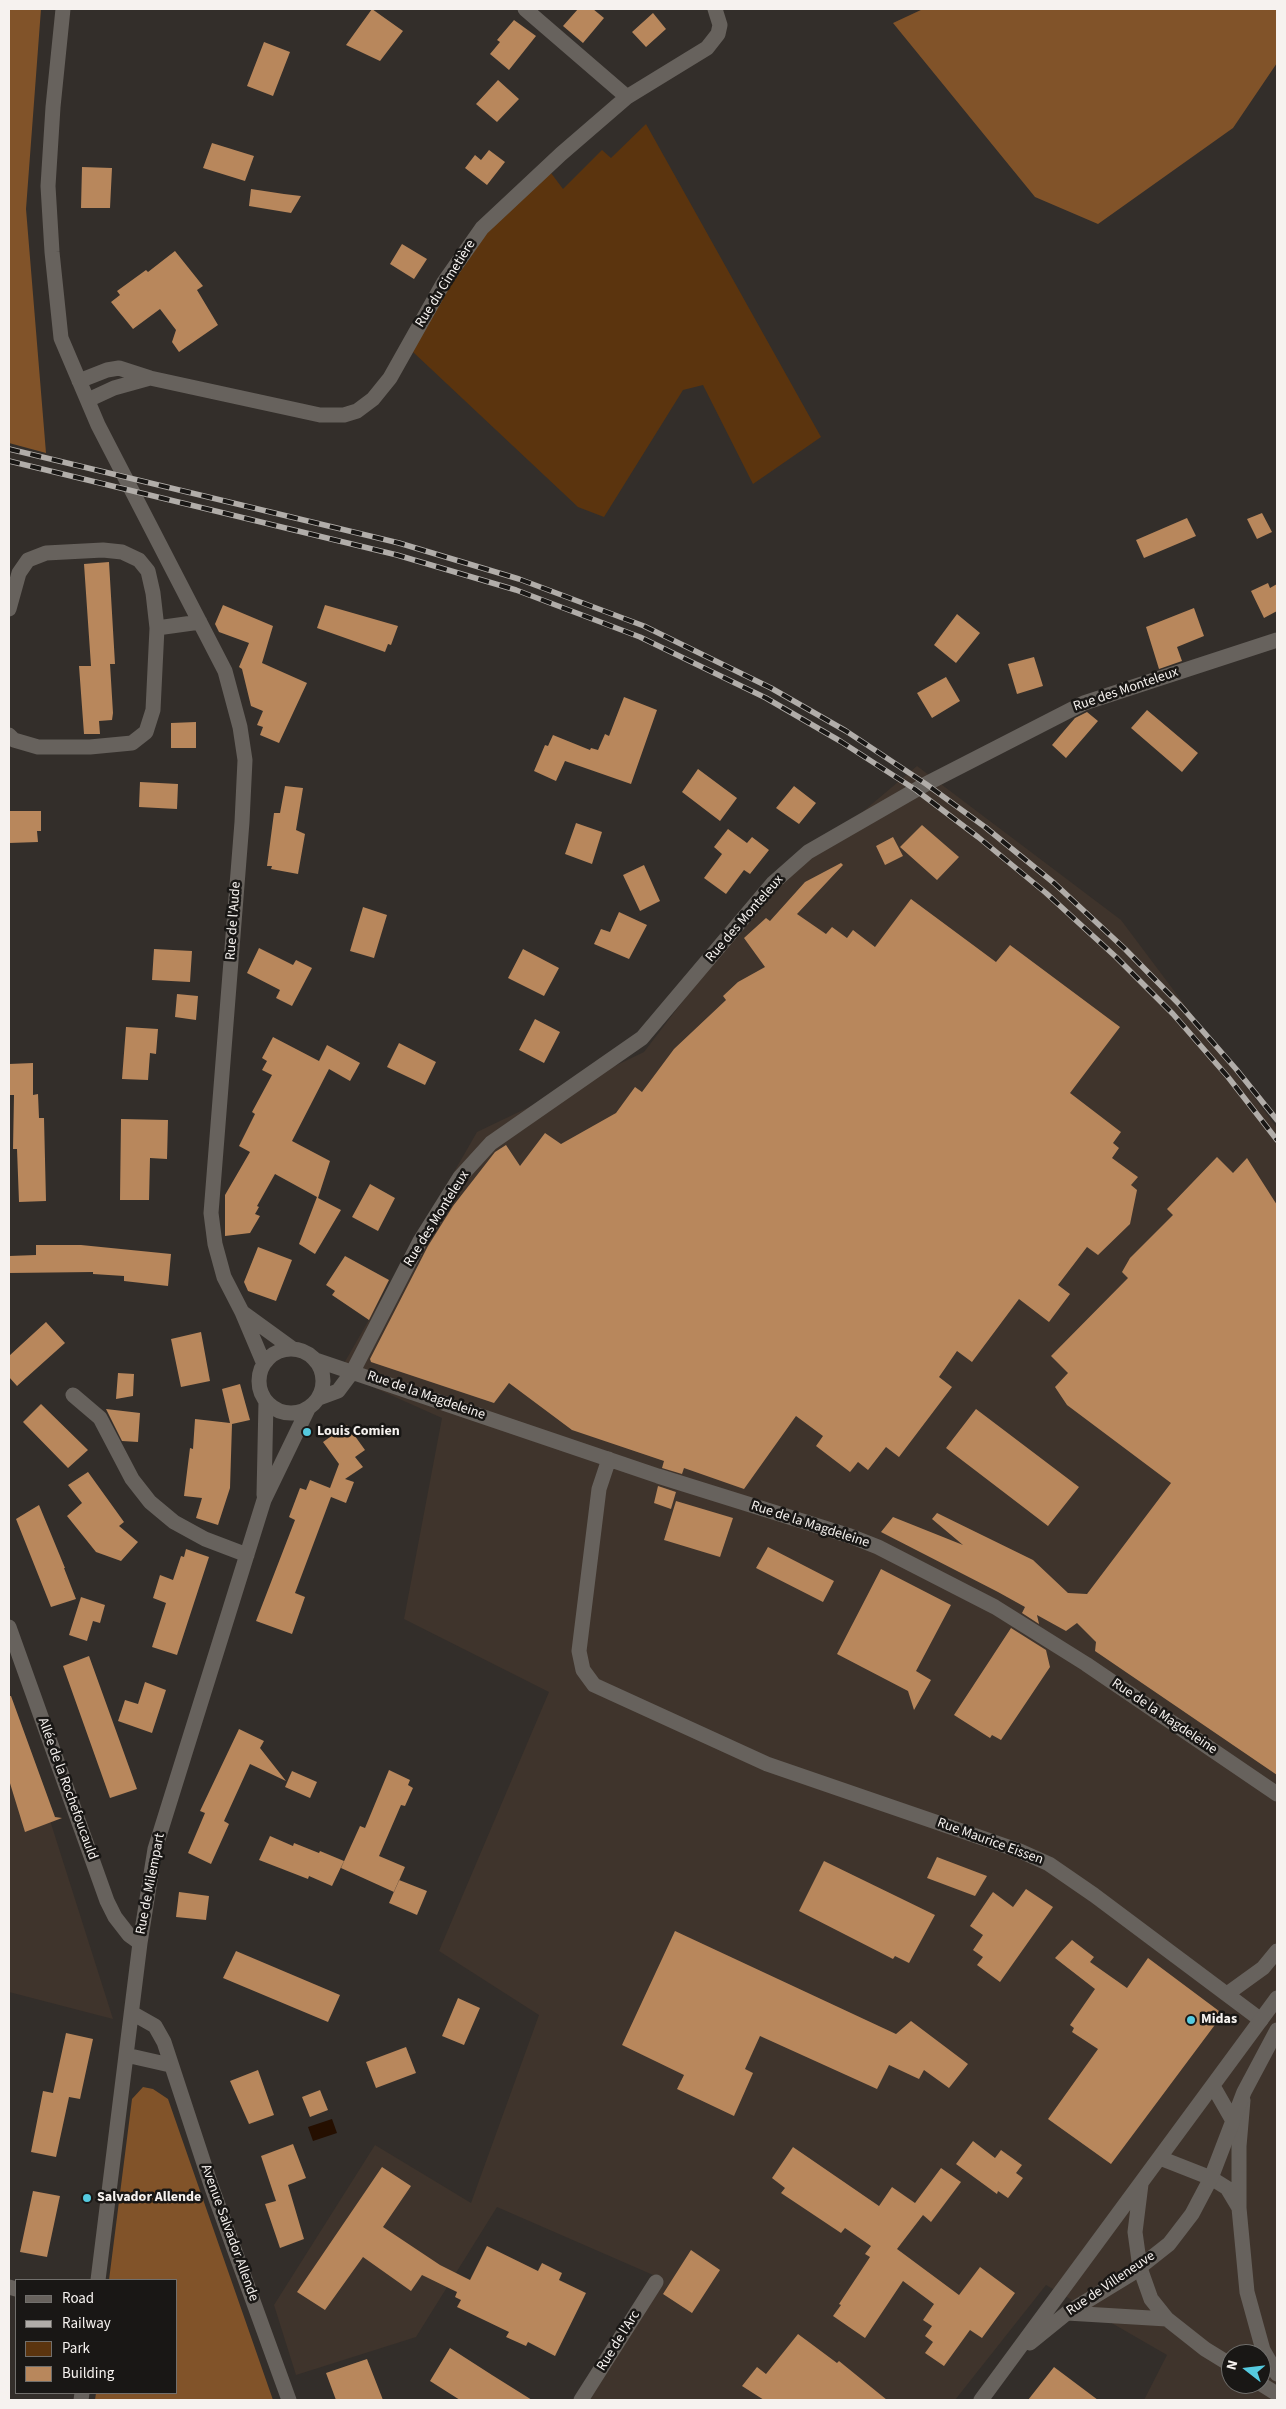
<!DOCTYPE html>
<html>
<head>
<meta charset="utf-8">
<style>
  body { margin:0 }
  #map { position:relative; width:1286px; height:2409px; overflow:hidden; background:#332e2a; font-family:"Source Sans 3",sans-serif }
  canvas { display:block }
  .frame { position:absolute; inset:0; border:10px solid #f6f2ef; pointer-events:none }
  .legend { position:absolute; left:15px; top:2279px; width:162px; height:115px; box-sizing:border-box; background:#191715; border:1px solid #716f6c; margin:0; padding:6px 9px; list-style:none; font-size:15px; color:#f6f2ef }
  .legend li { display:flex; align-items:center; gap:10px; height:25px }
  .legend b { width:25px; border:1px solid #716f6c }
  .north { position:absolute; left:1221px; top:2344px; width:50px; height:50px; box-sizing:border-box; background:#191715; border:1px solid #716f6c; border-radius:50%; rotate:286deg; font-size:14px; font-weight:700; line-height:20px; text-align:center; color:#f6f2ef }
  .north::after { content:''; display:block; margin:auto; width:18px; height:22px; background:#55cadf; clip-path:polygon(50% 0,100% 100%,50% 72%,0 100%) }
</style>
</head>
<body>
<div id="map">
<canvas width="1286" height="2409"></canvas>
<div class="frame"></div>
<ul class="legend">
<li><b style="height:6px;background:#67625d"></b>Road</li>
<li><b style="height:6px;background:#b1ada9"></b>Railway</li>
<li><b style="height:14px;background:#5b340e"></b>Park</li>
<li><b style="height:14px;background:#b8875c"></b>Building</li>
</ul>
<div class="north">N</div>
</div>
<script>
const g = document.querySelector('canvas').getContext('2d');
g.lineJoin = 'round';
function paint(path, color) {
  g.fillStyle = color;
  g.fill(path, 'evenodd');
}
function toPath(rows) {
  const path = new Path2D();
  for (const r of rows) {
    if (r.length === 3) {
      path.moveTo(r[0] + r[2], r[1]);
      path.arc(r[0], r[1], r[2], 0, 2 * Math.PI);
      continue;
    }
    path.moveTo(r[0], r[1]);
    for (let i = 2; i < r.length; i += 2) path.lineTo(r[i], r[i + 1]);
  }
  return path;
}
function strokePath(path, color, width, dash) {
  g.strokeStyle = color;
  g.lineWidth = width;
  g.lineCap = dash ? 'butt' : 'round';
  g.setLineDash(dash || []);
  g.stroke(path);
}
function label(font, color, halo, rows, align = 'center') {
  g.font = font + ' "Source Sans 3",sans-serif';
  g.lineWidth = 5;
  g.setLineDash([]);
  g.textBaseline = 'middle';
  g.strokeStyle = halo;
  g.fillStyle = color;
  for (const [text, x, y, turn = 0] of rows) {
    g.save();
    g.translate(x, y);
    g.rotate((+turn || 0) * Math.PI / 180);
    g.textAlign = isNaN(turn) ? turn : align;
    if (halo) g.strokeText(text, 0, 0);
    g.fillText(text, 0, 0);
    g.restore();
  }
}
const built = toPath([
  [917,766,1121,920,1277,1128,1277,2400,1144,2400,1167,2355,1046,2285,955,2400,578,2400,660,2278,497,2207,416,2337,296,2375,274,2305,375,2145,471,2203,539,2015,439,1951,549,1692,404,1619,442,1418,339,1372,477,1132,644,1052,764,895],
  [1231,2354,1261,2354,1261,2384,1231,2384],
  [9,1691,113,2019,9,1992]
]);
const green = toPath([
  [646,124,821,437,753,484,703,385,683,390,604,517,578,507,413,352,444,289,489,225,551,173,563,189,602,150,611,158]
]);
const forest = toPath([
  [9,9,41,9,26,209,46,453,9,443],
  [923,9,1277,9,1277,63,1233,128,1098,224,1035,197,893,23],
  [143,2087,153,2089,168,2099,273,2400,95,2400,96,2393,176,2393,176,2280,109,2280,132,2099]
]);
const water = toPath([
  [332,2119,337,2133,313,2141,308,2127]
]);
const building = toPath([
  [372,9,403,31,380,61,346,45],
  [578,9,593,9,604,18,583,43,563,26],
  [653,13,666,29,646,47,632,32],
  [514,20,536,36,509,70,490,54,500,42,497,40],
  [264,42,290,52,273,96,247,86],
  [498,80,519,99,497,122,476,104],
  [212,143,254,156,245,181,203,168],
  [489,150,505,162,487,185,465,168,475,155,481,160],
  [82,167,112,168,110,208,81,208],
  [251,189,284,194,301,196,291,213,249,206],
  [402,244,427,259,414,279,390,264],
  [175,251,203,286,197,290,218,325,179,352,172,342,176,330,160,309,133,329,111,302,120,295,117,291,146,270,148,272],
  [1262,513,1272,532,1257,539,1247,519],
  [1187,518,1196,536,1144,558,1136,540],
  [109,562,115,664,110,664,113,713,112,720,99,721,100,734,84,734,79,666,91,666,84,564],
  [1268,583,1270,588,1277,584,1277,611,1264,618,1251,591],
  [223,605,273,626,262,663,307,683,279,743,260,735,263,727,257,725,263,711,251,706,242,669,239,667,249,643,219,632,215,624],
  [325,605,398,626,391,645,388,644,385,652,317,628],
  [1194,608,1204,636,1177,647,1182,661,1159,669,1146,627],
  [957,614,980,633,956,663,934,645],
  [1034,657,1043,686,1017,694,1008,664],
  [946,677,960,701,932,718,917,693],
  [624,697,657,710,631,784,565,761,556,781,534,771,545,745,548,746,553,735,590,750,591,748,598,750,605,734,609,736],
  [1147,710,1198,753,1182,772,1131,728],
  [1087,712,1098,721,1066,758,1052,745,1075,718],
  [196,722,196,748,171,748,171,723],
  [698,769,737,798,720,821,682,792],
  [140,782,178,784,177,809,139,807],
  [285,786,303,788,296,830,305,834,298,874,271,869,272,866,267,866,274,813,280,813],
  [794,786,816,803,799,824,776,808],
  [9,811,41,811,41,831,37,831,38,842,9,843],
  [576,823,602,832,592,864,565,854],
  [922,825,959,857,937,880,900,847],
  [728,829,747,843,752,837,769,850,750,874,744,870,726,894,704,878,722,854,714,847],
  [893,837,903,856,885,865,876,846],
  [841,863,843,865,797,914,826,934,832,927,847,938,853,930,875,947,911,899,996,962,1010,945,1120,1027,1070,1093,1121,1132,1113,1143,1119,1148,1112,1158,1138,1177,1131,1185,1137,1190,1130,1224,1098,1255,1087,1247,1058,1285,1070,1294,1049,1322,1019,1299,972,1362,957,1351,939,1377,952,1387,899,1457,886,1447,868,1470,858,1462,850,1472,816,1446,823,1436,796,1416,744,1489,684,1468,682,1474,662,1468,664,1461,572,1430,509,1383,494,1403,371,1362,370,1359,428,1246,453,1206,495,1152,506,1145,520,1166,545,1133,561,1144,616,1113,635,1087,642,1092,674,1049,726,1000,723,996,738,982,765,967,744,938,766,918,770,921,805,882],
  [644,865,660,901,640,911,623,875],
  [363,907,387,915,374,958,350,951],
  [619,912,647,925,629,959,594,944,601,929,610,932],
  [259,948,293,965,296,960,312,968,292,1006,276,998,280,990,247,973],
  [154,949,192,951,190,982,152,980],
  [523,949,559,968,544,996,508,978],
  [177,994,198,996,196,1020,175,1017],
  [535,1019,560,1032,544,1063,519,1050],
  [126,1027,158,1029,156,1054,150,1053,148,1080,122,1079],
  [273,1037,319,1061,327,1045,360,1063,350,1081,329,1069,292,1141,330,1161,318,1198,341,1210,315,1254,299,1244,317,1197,275,1174,257,1206,259,1207,255,1214,260,1216,250,1233,225,1236,225,1195,250,1152,239,1146,255,1114,252,1112,272,1075,262,1070,267,1061,262,1058],
  [399,1043,436,1062,425,1085,387,1067],
  [33,1063,33,1095,38,1094,39,1118,44,1118,46,1201,19,1202,17,1149,13,1149,14,1095,9,1095,9,1064],
  [121,1119,168,1120,167,1159,150,1158,149,1200,120,1200],
  [1217,1157,1233,1173,1247,1158,1277,1205,1277,1775,1095,1651,1096,1642,1077,1623,1066,1631,1037,1615,1039,1624,1022,1613,1025,1607,998,1592,881,1532,893,1517,963,1545,932,1519,937,1513,1033,1560,1068,1593,1087,1594,1171,1483,1067,1405,1055,1387,1068,1373,1051,1356,1128,1278,1122,1272,1130,1258,1173,1215,1167,1209],
  [370,1184,395,1198,378,1231,352,1217],
  [36,1245,81,1245,171,1254,168,1286,124,1281,124,1276,93,1274,93,1272,9,1273,9,1256,36,1255],
  [258,1247,292,1260,276,1301,248,1291,244,1282],
  [345,1256,389,1280,369,1320,332,1295,335,1291,326,1285],
  [46,1322,65,1343,17,1386,9,1377,9,1356],
  [201,1332,210,1381,181,1387,171,1339],
  [118,1373,134,1374,133,1396,116,1399],
  [240,1384,250,1420,232,1424,230,1488,218,1525,196,1518,202,1498,184,1496,190,1448,193,1449,195,1419,230,1423,222,1389],
  [41,1404,88,1450,68,1468,23,1422],
  [106,1409,140,1413,138,1442,122,1441],
  [976,1409,1079,1487,1048,1526,946,1448],
  [347,1425,365,1450,355,1457,363,1467,345,1479,354,1482,346,1503,331,1497,295,1593,305,1597,292,1634,256,1621,295,1520,289,1517,300,1488,306,1490,310,1480,330,1488,339,1464,323,1442],
  [88,1472,124,1522,119,1526,138,1542,121,1561,96,1552,67,1516,82,1503,68,1485],
  [658,1486,676,1492,671,1509,654,1503],
  [676,1501,733,1518,720,1557,664,1540],
  [39,1505,65,1568,64,1568,76,1599,51,1607,16,1519],
  [768,1547,834,1581,823,1602,756,1568],
  [186,1549,209,1557,177,1655,152,1647,166,1603,153,1598,160,1575,173,1580,181,1556,184,1557],
  [881,1569,951,1605,916,1671,931,1680,914,1710,908,1691,837,1654],
  [81,1597,105,1605,100,1623,93,1621,87,1641,69,1635],
  [1011,1628,1046,1650,1050,1667,1001,1740,992,1735,990,1738,954,1715],
  [89,1656,137,1789,110,1798,63,1666],
  [145,1682,166,1690,152,1733,118,1721,125,1700,138,1704],
  [9,1696,11,1696,55,1817,62,1818,25,1832,9,1780],
  [239,1729,264,1741,260,1748,286,1781,250,1764,224,1821,229,1824,211,1864,188,1853,205,1813,200,1811],
  [389,1770,410,1780,408,1785,413,1788,405,1806,401,1805,379,1856,405,1867,394,1892,341,1868,360,1826,365,1828],
  [292,1771,317,1782,310,1798,285,1787],
  [270,1836,293,1846,294,1843,319,1853,320,1851,344,1861,332,1886,309,1876,308,1879,259,1860],
  [937,1857,987,1876,975,1896,927,1878],
  [824,1861,935,1915,909,1963,895,1956,893,1959,799,1911],
  [399,1880,427,1891,417,1915,389,1903],
  [1026,1889,1053,1907,1000,1982,977,1965,983,1957,973,1950,983,1935,970,1926,993,1892,1013,1907],
  [179,1892,209,1896,206,1920,176,1917],
  [675,1931,896,2034,911,2021,968,2064,949,2088,924,2070,919,2079,889,2065,877,2089,760,2036,745,2069,753,2073,734,2116,677,2089,684,2075,622,2045],
  [1072,1940,1094,1957,1090,1962,1127,1988,1148,1958,1223,2014,1111,2164,1048,2119,1098,2049,1072,2032,1074,2028,1070,2025,1095,1989,1055,1958],
  [236,1951,340,1995,328,2022,223,1978],
  [458,1998,480,2008,464,2045,442,2036],
  [66,2033,93,2039,80,2099,69,2097,56,2157,31,2152,43,2091,53,2093],
  [406,2047,416,2073,376,2088,366,2062],
  [258,2070,274,2115,249,2124,230,2081],
  [320,2090,328,2110,310,2117,302,2097],
  [973,2141,995,2158,1001,2150,1022,2165,1016,2173,1023,2178,1008,2198,998,2191,997,2194,956,2164],
  [293,2144,306,2178,288,2185,304,2239,280,2248,265,2204,276,2201,261,2156],
  [793,2147,879,2206,892,2187,915,2203,941,2168,961,2182,931,2222,923,2215,897,2249,959,2295,980,2267,1015,2293,982,2338,970,2330,944,2366,925,2353,933,2342,925,2336,932,2326,923,2320,934,2304,903,2281,865,2338,833,2316,841,2305,839,2304,870,2257,865,2254,871,2246,845,2228,841,2233,781,2193,785,2188,772,2178],
  [382,2167,411,2186,383,2227,440,2265,470,2280,487,2246,538,2271,542,2263,562,2273,559,2280,586,2293,555,2356,528,2342,526,2346,506,2337,509,2332,457,2307,461,2300,455,2297,457,2292,422,2275,411,2291,363,2257,325,2310,297,2292],
  [33,2191,60,2196,47,2257,20,2252],
  [691,2250,720,2270,692,2313,663,2294],
  [798,2334,837,2363,839,2361,887,2400,764,2400,742,2386,757,2367,766,2374],
  [450,2348,492,2375,532,2400,460,2400,430,2381],
  [367,2359,383,2400,336,2400,326,2373],
  [1054,2367,1098,2400,1028,2400]
]);
const minor = toPath([
  [63,9,53,107,48,186,52,252,61,338,98,425,225,671,240,727,245,760,242,822,211,1213,215,1244,224,1277,242,1312,264,1364],
  [525,9,627,97],
  [79,381,107,370,119,368,150,378,320,415,344,415,357,411,373,399,390,378,444,282,482,228,561,154,627,97,707,48,718,34,720,25,715,9],
  [88,400,114,388,150,378],
  [9,609,19,573,28,560,46,553,103,550,122,552,139,560,148,571,153,593,157,628,153,710,146,732,132,743,90,747,38,747,14,740,9,735],
  [157,628,200,622],
  [242,1312,293,1349],
  [291,1381,32],
  [316,1360,658,1476,850,1536,878,1547,995,1607,1086,1664,1277,1794],
  [73,1395,100,1418,132,1479,150,1502,174,1522,205,1539,247,1555],
  [319,1398,338,1391,353,1371,420,1241,460,1177,491,1143,642,1038,773,883,808,852,926,784,1084,703,1277,640],
  [609,1459,599,1489,579,1651,583,1670,594,1685,767,1764,1020,1851,1049,1864,1094,1895,1261,2020],
  [264,1495,266,1401],
  [9,1627,107,1901,115,1917,129,1935,140,1943],
  [1227,1994,1263,1968,1277,1951],
  [132,2013,155,2026,164,2042,212,2188,289,2400],
  [126,2055,170,2065],
  [1243,2100,1239,2146,1239,2208,1247,2292,1263,2350,1277,2374],
  [1211,2178,1227,2188,1239,2208],
  [1140,2268,1151,2299,1167,2319,1205,2349,1231,2365],
  [98,2280,140,1943,155,1849,264,1500,308,1409],
  [9,2287,16,2289],
  [1067,2313,1167,2319],
  [1261,2384,1277,2394],
  [81,2400,82,2393],
  [581,2400,656,2282]
]);
const secondary = toPath([
  [1213,2086,1233,2121],
  [1160,2158,1211,2178],
  [1140,2268,1135,2232,1141,2184],
  [1030,2343,1067,2313,1131,2274,1169,2244,1192,2214,1211,2178,1244,2092,1277,2030],
  [981,2400,1277,1998]
]);
const rail = toPath([
  [9,449,399,543,519,579,644,626,771,688,846,731,926,784,985,827,1054,883,1125,949,1180,1005,1236,1069,1277,1120],
  [9,461,397,555,516,590,640,637,766,698,840,741,916,790,978,837,1046,893,1116,957,1173,1014,1228,1077,1277,1140]
]);
const markers = [
  [307,1432,5,"#55cadf"],
  [1191,2020,5,"#55cadf"],
  [87,2198,5,"#55cadf"]
];
const streetNames = [
  ["Rue du Cimetière",446,284,-58],
  ["Rue des Monteleux",1126,690,-19],
  ["Rue des Monteleux",745,919,-49],
  ["Rue de l'Aude",234,921,-86],
  ["Rue des Monteleux",437,1219,-58],
  ["Rue de la Magdeleine",426,1396,19],
  ["Rue de la Magdeleine",810,1525,18],
  ["Rue de la Magdeleine",1164,1717,34],
  ["Allée de la Rochefoucauld",67,1789,70],
  ["Rue Maurice Eissen",990,1842,20],
  ["Rue de Milempart",151,1884,-79],
  ["Avenue Salvador Allende",229,2233,70],
  ["Rue de Villeneuve",1111,2284,-34],
  ["Rue de l'Arc",619,2341,-58]
];
const poiNames = [
  ["Louis Comien",317,1432],
  ["Midas",1201,2020],
  ["Salvador Allende",97,2198]
];
paint(built, '#3f342c');
paint(green, '#5b340e');
paint(forest, '#815329');
paint(water, '#250f00');
paint(building, '#b8875c');
strokePath(minor, '#67625d', 15);
strokePath(secondary, '#67625d', 15);
strokePath(rail, '#b1ada9', 5.5);
strokePath(rail, '#191715', 4, [11]);
for (const [x, y, r, color] of markers) {
  const dot = new Path2D();
  dot.arc(x, y, r, 0, 2 * Math.PI);
  g.fillStyle = color;
  g.fill(dot);
  strokePath(dot, '#191715', 2);
}
label('14px', '#f6f2ef', '#191715', streetNames);
label('bold 14px', '#f6f2ef', '#191715', poiNames, 'left');
</script>
</body>
</html>
